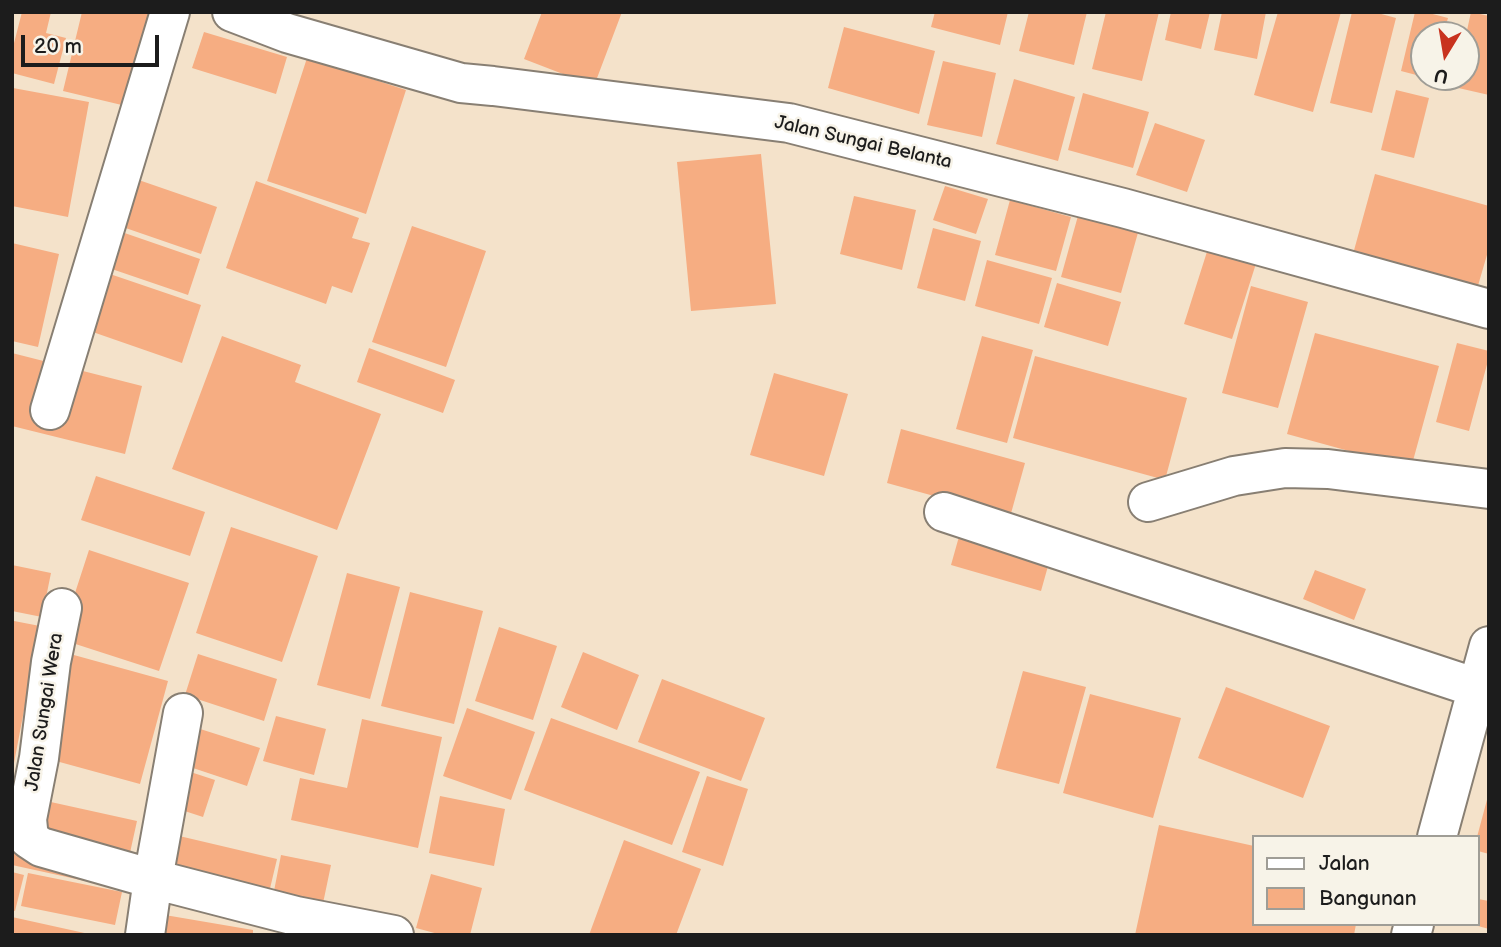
<!DOCTYPE html>
<html>
<head>
<meta charset="utf-8">
<style>
  body { margin:0 }
  #map { position:relative; width:1501px; height:947px; overflow:hidden; background:#f4e2ca; font-family:"Balsamiq Sans",sans-serif }
  canvas { display:block }
  .frame { position:absolute; inset:0; border:14px solid #1c1c1c; pointer-events:none }
  .legend { position:absolute; left:1252px; top:835px; width:228px; height:91px; box-sizing:border-box; background:#f7f3e8; border:2px solid #9f9d96; margin:0; padding:9px 12px; list-style:none; font-size:21px; color:#1c1c1c }
  .legend li { display:flex; align-items:center; gap:14px; height:35px }
  .legend b { width:35px; border:2px solid #9f9d96 }
  .north { position:absolute; left:1410px; top:21px; width:70px; height:70px; box-sizing:border-box; background:#f7f3e8; border:2px solid #9f9d96; border-radius:50%; rotate:191deg; font-size:19px; font-weight:700; line-height:28px; text-align:center; color:#1c1c1c }
  .north::after { content:''; display:block; margin:auto; width:24px; height:32px; background:#c8321e; clip-path:polygon(50% 0,100% 100%,50% 72%,0 100%) }
  .scale { position:absolute; left:21px; top:35px; width:138px; height:32px; box-sizing:border-box; border:4px solid #1c1c1c; border-top:0; padding-left:9px; font-size:21px; line-height:24px; white-space:nowrap; color:#1c1c1c; -webkit-text-stroke:5px #f7f3e8; paint-order:stroke }
</style>
</head>
<body>
<div id="map">
<canvas width="1501" height="947"></canvas>
<div class="frame"></div>
<ul class="legend">
<li><b style="height:9px;background:#fff"></b>Jalan</li>
<li><b style="height:19px;background:#f6ad82"></b>Bangunan</li>
</ul>
<div class="north">U</div>
<div class="scale">20 m</div>
</div>
<script>
const g = document.querySelector('canvas').getContext('2d');
g.lineJoin = 'round';
function paint(path, color) {
  g.fillStyle = color;
  g.fill(path, 'evenodd');
}
function toPath(rows) {
  const path = new Path2D();
  for (const r of rows) {
    path.moveTo(r[0], r[1]);
    for (let i = 2; i < r.length; i += 2) path.lineTo(r[i], r[i + 1]);
  }
  return path;
}
function strokePath(path, color, width, dash) {
  g.strokeStyle = color;
  g.lineWidth = width;
  g.lineCap = dash ? 'butt' : 'round';
  g.setLineDash(dash || []);
  g.stroke(path);
}
function label(font, color, halo, rows, align = 'center') {
  g.font = font + ' "Balsamiq Sans",sans-serif';
  g.lineWidth = 5;
  g.setLineDash([]);
  g.textBaseline = 'middle';
  g.strokeStyle = halo;
  g.fillStyle = color;
  for (const [text, x, y, turn = 0] of rows) {
    g.save();
    g.translate(x, y);
    g.rotate((+turn || 0) * Math.PI / 180);
    g.textAlign = isNaN(turn) ? turn : align;
    if (halo) g.strokeText(text, 0, 0);
    g.fillText(text, 0, 0);
    g.restore();
  }
}
const building = toPath([
  [22,12,51,12,46,33,66,38,54,84,12,73,12,51],
  [82,12,149,12,126,106,63,91],
  [542,12,622,12,594,86,524,59],
  [935,12,1008,12,1000,45,931,27],
  [1029,12,1087,12,1074,65,1019,51],
  [1106,12,1159,12,1142,81,1092,69],
  [1171,12,1210,12,1201,49,1165,40],
  [1222,12,1266,12,1257,59,1214,50],
  [1278,12,1341,12,1313,112,1254,95],
  [1352,12,1374,12,1396,18,1372,113,1330,103],
  [1415,12,1425,12,1448,18,1443,35,1424,35,1424,77,1401,71],
  [1471,12,1489,16,1489,95,1454,87,1456,77,1466,77,1466,35],
  [844,27,935,51,919,114,828,88],
  [204,32,287,57,276,94,192,68],
  [307,58,406,90,366,214,267,181],
  [943,61,996,73,982,137,927,125],
  [1014,79,1075,97,1058,161,996,144],
  [13,88,89,102,68,217,12,206],
  [1396,90,1429,98,1414,158,1381,150],
  [1083,93,1149,112,1133,168,1068,150],
  [1155,123,1205,140,1187,192,1136,175],
  [761,154,776,304,691,311,677,162],
  [1375,174,1489,206,1489,248,1477,289,1353,254],
  [130,177,217,207,201,254,114,224],
  [256,181,359,218,352,238,370,243,352,293,332,286,326,304,226,268],
  [945,186,988,199,976,234,933,220],
  [854,196,916,210,902,270,840,254],
  [1010,200,1071,217,1056,271,995,255],
  [1081,205,1141,222,1121,293,1061,277],
  [412,226,486,251,446,367,372,342],
  [933,228,981,241,965,301,917,288],
  [113,229,200,259,188,295,100,265],
  [1212,236,1260,251,1232,339,1184,324],
  [12,243,59,254,38,347,12,341],
  [987,260,1052,278,1039,324,975,306],
  [107,273,201,305,182,363,87,330],
  [1057,283,1121,302,1108,346,1044,327],
  [1251,286,1308,302,1278,408,1222,393],
  [1315,333,1439,366,1411,468,1287,434],
  [222,336,301,365,295,382,381,414,337,530,172,469],
  [982,336,1033,350,1007,443,956,429],
  [1457,343,1489,351,1489,357,1469,431,1436,422],
  [369,348,455,380,443,413,357,382],
  [12,353,142,386,125,454,12,426],
  [1035,356,1187,398,1165,480,1013,438],
  [774,373,848,394,824,476,750,455],
  [901,429,1025,463,1010,517,887,483],
  [96,476,205,512,190,556,81,520],
  [231,527,318,556,282,662,196,633],
  [960,533,1050,559,1041,591,951,565],
  [89,550,189,583,159,671,60,639],
  [12,565,51,573,42,617,12,611],
  [1315,570,1366,589,1354,620,1303,599],
  [347,573,400,587,370,699,317,685],
  [410,592,483,611,454,724,381,706],
  [14,621,40,626,14,763,12,763,12,628],
  [499,627,557,646,533,720,475,701],
  [63,652,168,681,140,784,34,755],
  [583,652,639,675,617,730,561,707],
  [198,654,277,679,264,721,185,695],
  [1023,671,1086,687,1059,784,996,768],
  [662,679,765,718,741,781,638,742],
  [1226,687,1330,726,1303,798,1198,758],
  [1090,694,1181,718,1153,818,1063,793],
  [467,708,535,732,511,800,443,776],
  [276,716,326,729,314,775,263,761],
  [551,718,700,772,672,845,524,790],
  [362,719,442,737,418,848,291,820,300,778,347,788],
  [175,721,260,748,247,786,163,758],
  [166,764,215,780,203,817,154,801],
  [707,776,748,789,723,866,682,852],
  [19,795,137,821,122,889,12,865,12,827],
  [440,796,505,809,494,866,429,853],
  [1488,796,1489,796,1489,854,1478,851,1478,837,1477,837],
  [1159,825,1254,846,1254,924,1356,924,1354,935,1135,935],
  [175,835,277,859,263,918,161,893],
  [624,840,701,869,676,935,589,935],
  [281,855,331,865,317,932,268,922],
  [12,872,24,875,15,911,12,910],
  [28,873,122,892,115,925,21,906],
  [431,874,482,888,470,935,442,935,416,928],
  [1478,899,1489,901,1489,929,1478,926],
  [159,914,253,930,253,935,156,935],
  [12,917,89,934,89,935,12,935]
]);
const minor = toPath([
  [232,12,287,33,461,83,493,86,789,123,1123,208,1489,309],
  [50,410,170,12],
  [1148,502,1234,476,1285,468,1328,469,1489,489],
  [944,512,1477,688],
  [62,608,51,662,39,758,27,819,29,839,41,847,153,879,145,935],
  [183,713,153,879,296,916,394,935],
  [1437,837,1489,646],
  [1411,935,1414,924]
]);
const streetNames = [
  ["Jalan Sungai Belanta",863,143,13],
  ["Jalan Sungai Wera",45,712,-81]
];
paint(building, '#f6ad82');
strokePath(minor, '#887f73', 42);
strokePath(minor, '#fff', 38);
label('19px', '#1c1c1c', '#f7f3e8', streetNames);
</script>
</body>
</html>
